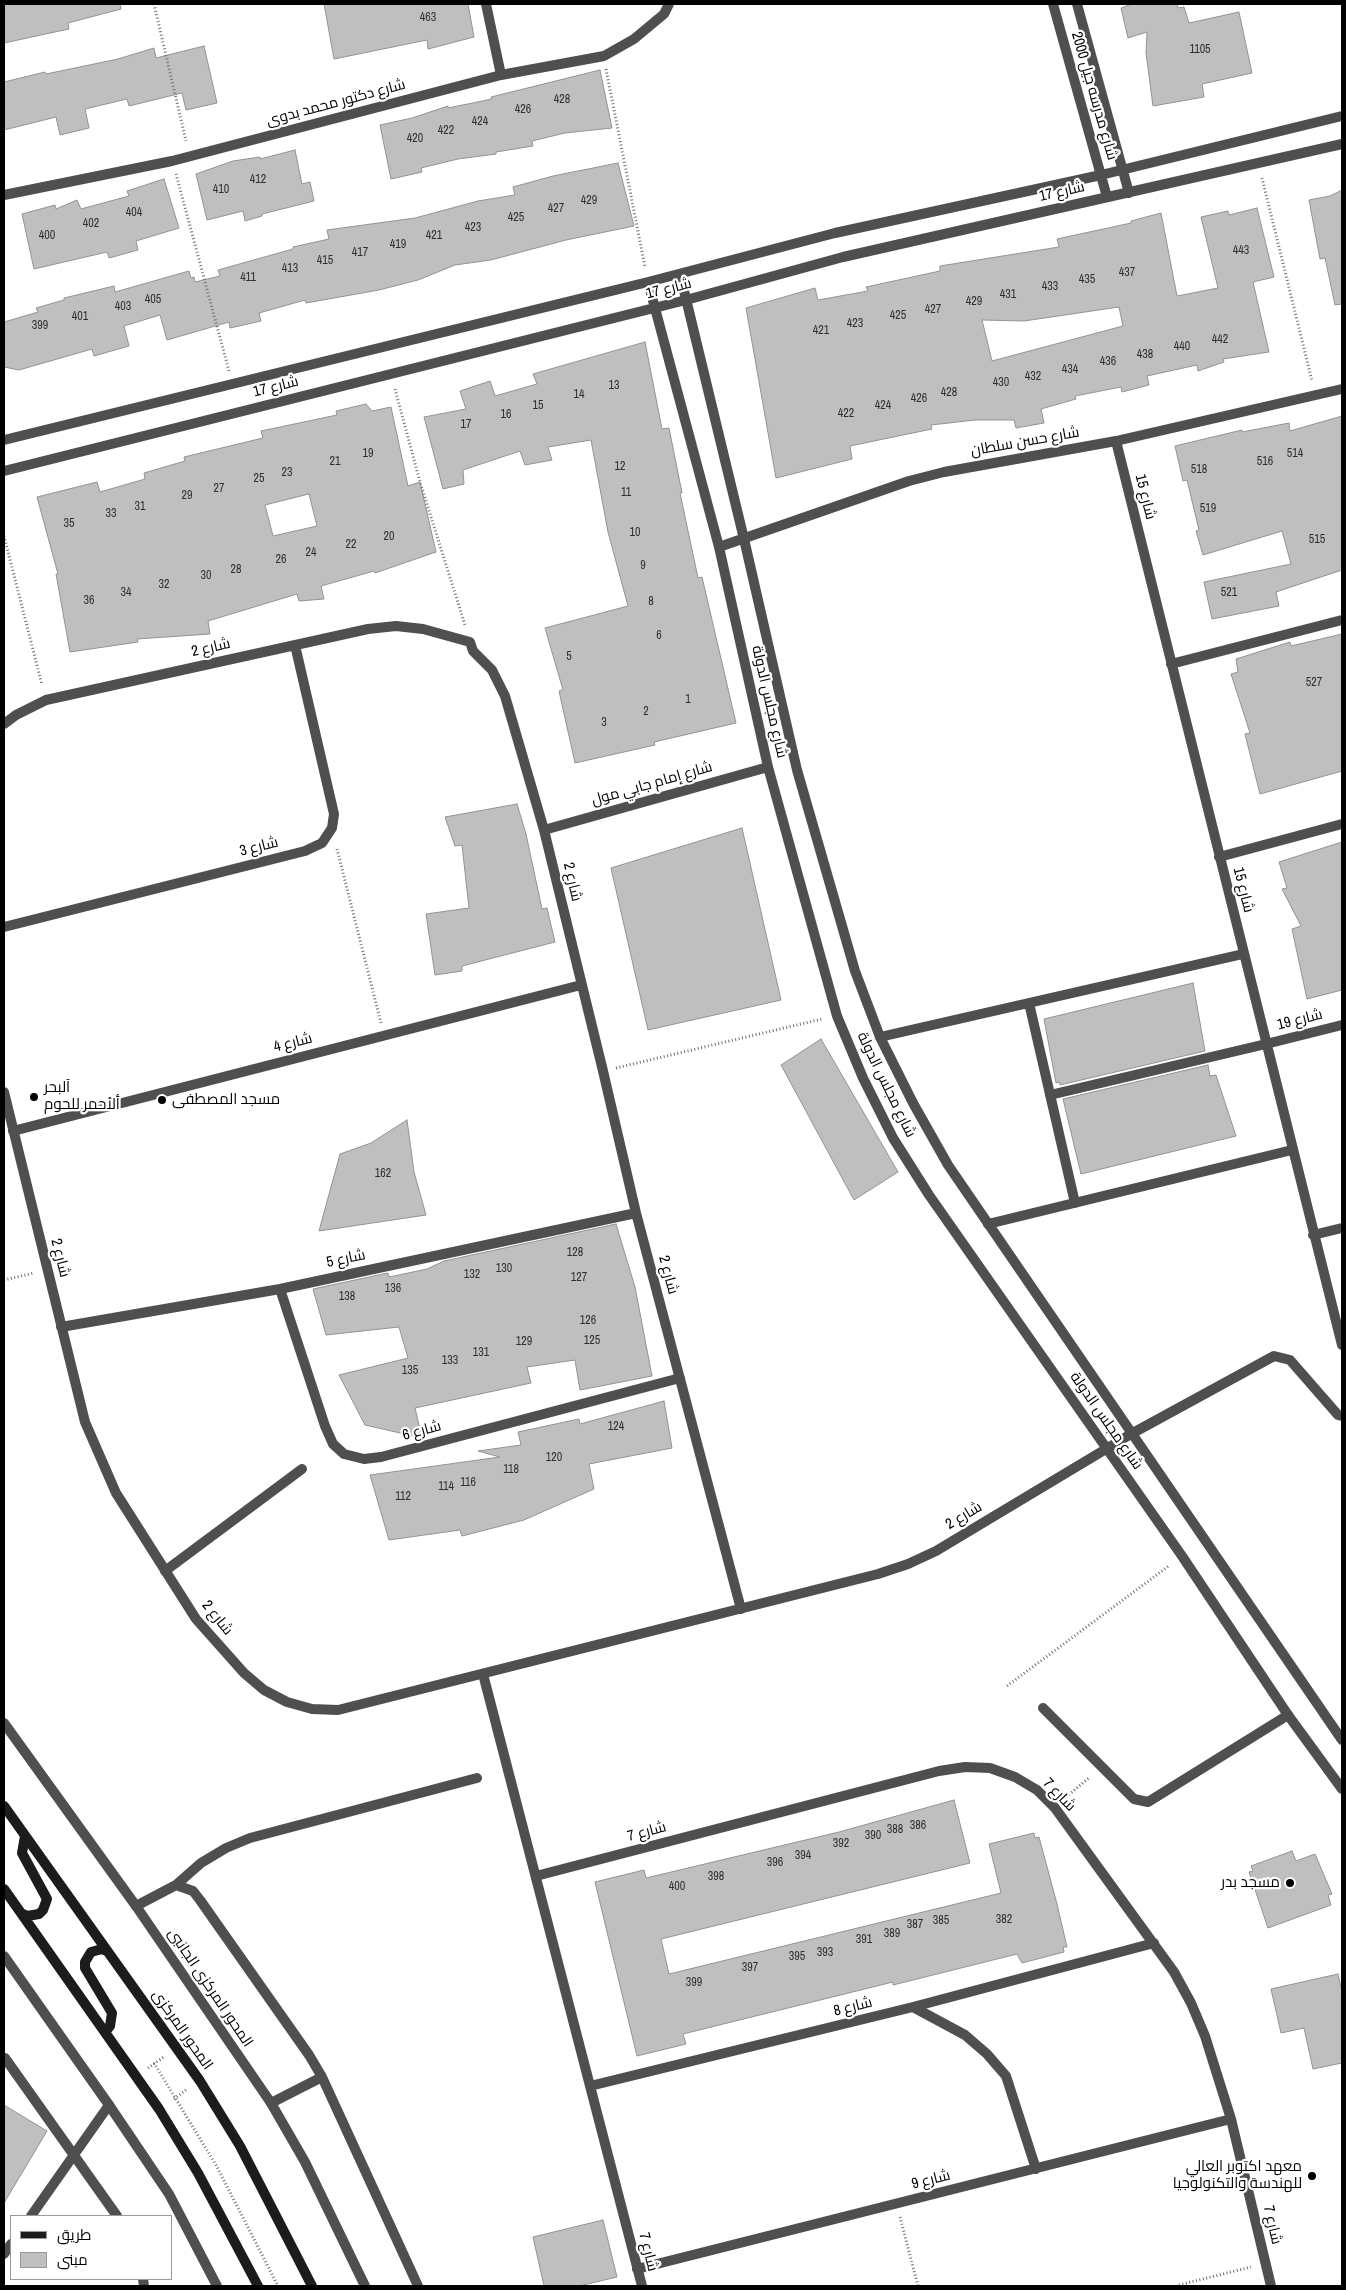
<!DOCTYPE html>
<html>
<head>
<meta charset="utf-8">
<style>
  body { margin:0 }
  #map { position:relative; width:1346px; height:2290px; overflow:hidden; background:#fff; font-family:"Archivo Narrow",Cairo,sans-serif }
  canvas { display:block }
  .frame { position:absolute; inset:0; border:5px solid #000; pointer-events:none }
  .legend { position:absolute; left:10px; top:2215px; width:162px; height:65px; box-sizing:border-box; background:#fff; border:1px solid #999; margin:0; padding:6px 9px; list-style:none; font-size:15px; color:#000 }
  .legend li { display:flex; align-items:center; gap:10px; height:25px }
  .legend b { width:25px; border:1px solid #999 }
</style>
</head>
<body>
<div id="map">
<canvas width="1346" height="2290"></canvas>
<div class="frame"></div>
<ul class="legend">
<li><b style="height:6px;background:#1c1c1c"></b>طريق</li>
<li><b style="height:14px;background:#bfbfbf"></b>مبنى</li>
</ul>
</div>
<script>
const g = document.querySelector('canvas').getContext('2d');
g.lineJoin = 'round';
function paint(path, color) {
  g.fillStyle = color;
  g.fill(path, 'evenodd');
}
function toPath(rows) {
  const path = new Path2D();
  for (const r of rows) {
    path.moveTo(r[0], r[1]);
    for (let i = 2; i < r.length; i += 2) path.lineTo(r[i], r[i + 1]);
  }
  return path;
}
function strokePath(path, color, width, dash) {
  g.strokeStyle = color;
  g.lineWidth = width;
  g.lineCap = dash ? 'butt' : 'round';
  g.setLineDash(dash || []);
  g.stroke(path);
}
function label(font, color, halo, rows, align = 'center') {
  g.font = font + ' "Archivo Narrow",Cairo,sans-serif';
  g.lineWidth = 4.5;
  g.setLineDash([]);
  g.textBaseline = 'middle';
  g.strokeStyle = halo;
  g.fillStyle = color;
  for (const [text, x, y, turn = 0] of rows) {
    g.save();
    g.translate(x, y);
    g.rotate((+turn || 0) * Math.PI / 180);
    g.textAlign = isNaN(turn) ? turn : align;
    if (halo) g.strokeText(text, 0, 0);
    g.fillText(text, 0, 0);
    g.restore();
  }
}
const building = toPath([
  [4,4,120,4,121,9,68,23,69,29,4,43,4,4],
  [324,4,468,4,474,37,428,49,427,40,334,59,324,4],
  [1132,4,1177,4,1178,8,1184,7,1189,23,1239,12,1252,73,1202,84,1204,97,1153,106,1146,53,1147,32,1128,38,1121,8,1132,4],
  [204,46,217,103,186,110,182,93,129,106,127,99,85,109,89,128,60,135,56,117,4,130,4,82,45,72,46,74,118,59,154,48,156,58,204,46],
  [600,70,612,128,565,133,532,141,533,146,496,152,496,154,458,159,421,168,422,172,391,179,380,125,412,118,448,106,448,108,492,99,491,97,600,70],
  [295,150,302,184,310,182,314,201,262,214,262,216,245,221,243,211,207,220,196,174,233,161,260,157,260,159,295,150],
  [618,163,634,226,566,240,491,260,455,265,418,280,379,290,306,303,305,300,259,313,261,321,230,328,229,322,167,340,160,315,124,326,129,346,94,356,92,349,19,370,4,367,4,322,38,312,36,308,64,300,64,298,114,286,115,292,189,271,191,278,194,277,195,282,220,276,218,270,293,249,293,247,329,239,327,230,415,218,478,201,515,195,513,187,553,176,618,163],
  [164,179,179,228,136,241,138,250,109,258,107,252,34,269,22,214,55,205,56,209,77,200,81,209,129,196,127,191,164,179],
  [1342,190,1342,304,1335,305,1325,258,1320,259,1309,200,1330,196,1342,190],
  [1257,208,1274,277,1253,282,1269,352,1223,359,1224,362,1198,371,1197,365,1147,376,1149,385,1122,392,1121,387,1075,396,1076,399,1041,409,1044,423,1016,428,1014,420,975,420,931,425,932,429,850,446,852,459,776,478,746,308,815,288,818,300,868,291,866,287,940,271,940,266,1059,247,1057,239,1131,223,1131,221,1161,213,1177,296,1218,288,1201,217,1228,211,1229,215,1257,208],
  [1119,307,1123,326,992,361,982,320,1024,321,1119,307],
  [645,342,662,429,669,428,682,493,680,493,698,578,702,577,736,723,654,742,655,745,575,763,559,691,563,690,545,628,628,606,608,532,591,440,548,447,552,460,525,465,520,451,463,470,464,484,443,489,424,417,466,409,460,391,490,381,495,396,537,384,533,374,645,342],
  [366,404,372,411,391,407,408,486,420,482,436,552,375,573,374,571,321,586,324,599,299,601,297,594,208,621,210,634,137,639,138,642,70,652,56,574,58,574,37,497,97,482,100,492,145,479,144,473,185,461,184,457,263,438,261,431,337,415,336,411,366,404],
  [309,494,317,526,273,536,265,505,309,494],
  [1342,416,1342,570,1276,592,1279,606,1212,619,1204,582,1291,564,1282,531,1203,555,1196,531,1199,530,1187,480,1183,481,1175,446,1242,430,1242,432,1289,423,1290,431,1342,416],
  [1342,634,1342,771,1260,794,1245,734,1250,733,1231,674,1238,672,1236,659,1290,642,1291,646,1342,634],
  [517,804,526,834,542,909,547,908,555,942,462,966,462,971,435,975,426,914,469,908,462,845,455,846,445,817,517,804],
  [742,828,781,1000,648,1030,611,868,742,828],
  [1342,842,1342,990,1307,999,1292,929,1301,926,1282,889,1287,888,1279,862,1342,842],
  [1193,983,1205,1051,1060,1085,1059,1082,1056,1083,1044,1019,1193,983],
  [821,1039,898,1172,854,1200,781,1065,821,1039],
  [1208,1065,1210,1076,1216,1075,1236,1136,1081,1174,1063,1099,1208,1065],
  [407,1120,414,1172,426,1215,319,1231,340,1154,371,1143,407,1120],
  [616,1224,635,1287,652,1376,580,1390,575,1360,527,1367,531,1383,415,1408,422,1438,365,1425,339,1375,408,1358,399,1327,326,1335,313,1289,383,1274,388,1273,389,1277,427,1269,444,1261,616,1224],
  [664,1401,672,1448,589,1464,594,1489,524,1520,462,1536,460,1530,389,1540,370,1475,500,1457,478,1451,521,1445,518,1432,579,1419,580,1424,664,1401],
  [954,1800,970,1863,661,1939,669,1974,1001,1893,989,1844,1034,1833,1035,1838,1039,1837,1057,1904,1067,1947,1063,1947,1064,1952,1022,1963,1017,1954,893,1985,893,1982,683,2034,686,2044,637,2056,595,1882,644,1870,646,1878,839,1832,954,1800],
  [1292,1851,1296,1861,1315,1854,1332,1894,1328,1895,1331,1905,1268,1928,1249,1872,1253,1871,1251,1866,1292,1851],
  [1338,1974,1342,1992,1342,2063,1313,2069,1304,2028,1281,2033,1271,1989,1338,1974],
  [4,2105,47,2131,4,2203,4,2105],
  [603,2220,617,2277,579,2286,544,2286,533,2237,603,2220]
]);
const path = toPath([
  [154,4,186,141],
  [606,69,645,267],
  [176,174,229,371],
  [1262,178,1312,381],
  [395,389,420,482,465,625],
  [4,536,42,685],
  [337,849,381,1023],
  [616,1068,822,1019],
  [4,1280,34,1273],
  [1007,1686,1170,1565],
  [1066,1797,1090,1777],
  [154,2063,216,2165,278,2286],
  [148,2068,165,2056],
  [174,2099,187,2089],
  [900,2217,918,2286],
  [1179,2285,1251,2267]
]);
const service = toPath([
  [1029,1003,1075,1203],
  [880,1037,1243,954],
  [1050,1095,1266,1044],
  [988,1224,1292,1150],
  [165,1571,302,1469],
  [1043,1708,1134,1799,1148,1802,1288,1715],
  [176,1885,201,1863,226,1848,250,1838,477,1778],
  [136,1906,176,1885,193,1891,200,1900,309,2055,322,2077,418,2286],
  [4,1956,109,2105,169,2194,217,2286],
  [271,2103,322,2077]
]);
const minor = toPath([
  [486,4,501,75],
  [1053,4,1107,197],
  [1077,4,1129,193],
  [4,195,172,161,501,75,604,56,634,39,664,14,669,4],
  [680,274,744,539,797,770,855,971,880,1037,913,1103,948,1165,1342,1740],
  [648,282,719,547,768,767,837,1016,863,1078,893,1138,929,1195,1182,1556,1288,1715,1342,1789],
  [4,440,648,282,835,233,1101,175,1342,116],
  [1116,441,1342,1345],
  [4,471,686,300,843,257,1342,144],
  [719,547,909,481,944,472,1116,441,1342,389],
  [1171,664,1342,620],
  [4,724,16,715,46,700,368,629,396,626,423,629,470,642,473,651,492,670,505,696,544,830,603,1071,636,1213,741,1609],
  [544,830,768,767],
  [1219,857,1342,824],
  [4,927,305,851,322,843,332,828,334,814,295,645],
  [1266,1044,1342,1025],
  [4,1092,85,1422,116,1493,196,1619,244,1673,264,1690,287,1702,312,1709,338,1710,878,1574,908,1564,936,1551,1131,1434,1274,1356,1290,1360,1338,1415,1342,1416],
  [13,1131,581,985],
  [1313,1235,1342,1228],
  [280,1289,325,1426,333,1444,344,1454,364,1459,381,1457,680,1378],
  [61,1327,280,1289,636,1213],
  [483,1674,642,2286],
  [4,1723,136,1906,271,2103,305,2162,365,2286],
  [536,1876,939,1771,965,1767,990,1768,1015,1777,1037,1790,1055,1808,1174,1972,1191,2003,1205,2036,1231,2119,1271,2286],
  [913,2007,1154,1943],
  [5,2058,117,2216],
  [590,2086,913,2007,965,2035,987,2054,1006,2076,1036,2169],
  [31,2216,109,2105],
  [4,2254,11,2244],
  [637,2269,1231,2119],
  [143,2279,144,2286]
]);
const secondary = toPath([
  [4,1806,200,2081,240,2146,312,2286],
  [4,1889,159,2109,198,2173,258,2286],
  [21,1913,27,1916,39,1914,43,1910,47,1899,22,1853,25,1836],
  [105,2032,110,2026,112,2013,85,1968,85,1962,91,1952,102,1949,107,1951]
]);
const markers = [
  [34,1097,5,"#000"],
  [162,1100,5,"#000"],
  [1290,1883,5,"#000"],
  [1312,2176,5,"#000"]
];
const numberNames = [
  ["463",428,18],
  ["1105",1200,50],
  ["428",562,100],
  ["426",523,110],
  ["424",480,122],
  ["422",446,131],
  ["420",415,139],
  ["412",258,180],
  ["410",221,190],
  ["429",589,201],
  ["427",556,209],
  ["404",134,213],
  ["425",516,218],
  ["402",91,224],
  ["423",473,228],
  ["400",47,236],
  ["421",434,236],
  ["419",398,245],
  ["443",1241,251],
  ["417",360,253],
  ["415",325,261],
  ["413",290,269],
  ["437",1127,273],
  ["411",248,278],
  ["435",1087,280],
  ["433",1050,287],
  ["431",1008,295],
  ["405",153,300],
  ["429",974,302],
  ["403",123,307],
  ["427",933,310],
  ["425",898,316],
  ["401",80,317],
  ["423",855,324],
  ["399",40,326],
  ["421",821,331],
  ["442",1220,340],
  ["440",1182,347],
  ["438",1145,355],
  ["436",1108,362],
  ["434",1070,370],
  ["432",1033,377],
  ["430",1001,383],
  ["13",614,386],
  ["428",949,393],
  ["14",579,395],
  ["426",919,399],
  ["15",538,406],
  ["424",883,406],
  ["422",846,414],
  ["16",506,415],
  ["17",466,425],
  ["19",368,454],
  ["514",1295,454],
  ["21",335,462],
  ["516",1265,462],
  ["12",620,467],
  ["518",1199,470],
  ["23",287,473],
  ["25",259,479],
  ["27",219,489],
  ["11",626,493],
  ["29",187,496],
  ["31",140,507],
  ["519",1208,509],
  ["33",111,514],
  ["35",69,524],
  ["10",635,533],
  ["20",389,537],
  ["515",1317,540],
  ["22",351,545],
  ["24",311,553],
  ["26",281,560],
  ["9",643,566],
  ["28",236,570],
  ["30",206,576],
  ["32",164,585],
  ["34",126,593],
  ["521",1229,593],
  ["36",89,601],
  ["8",651,602],
  ["6",659,636],
  ["5",569,657],
  ["527",1314,683],
  ["1",688,700],
  ["2",646,712],
  ["3",604,723],
  ["162",383,1174],
  ["128",575,1253],
  ["130",504,1269],
  ["132",472,1275],
  ["127",579,1278],
  ["136",393,1289],
  ["138",347,1297],
  ["126",588,1321],
  ["125",592,1341],
  ["129",524,1342],
  ["131",481,1353],
  ["133",450,1361],
  ["135",410,1371],
  ["124",616,1427],
  ["120",554,1458],
  ["118",511,1470],
  ["116",468,1483],
  ["114",446,1487],
  ["112",403,1497],
  ["386",918,1826],
  ["388",895,1830],
  ["390",873,1836],
  ["392",841,1844],
  ["394",803,1856],
  ["396",775,1863],
  ["398",716,1877],
  ["400",677,1887],
  ["382",1004,1920],
  ["385",941,1921],
  ["387",915,1925],
  ["389",892,1934],
  ["391",864,1940],
  ["393",825,1953],
  ["395",797,1957],
  ["397",750,1968],
  ["399",694,1983]
];
const streetNames = [
  ["شارع مدرسه جيل 2000",1094,96,74],
  ["شارع دكتور محمد بدوى",336,103,-15],
  ["شارع 17",1062,192,-13],
  ["شارع 17",669,289,-14],
  ["شارع 17",276,387,-14],
  ["شارع حسن سلطان",1025,442,-10],
  ["شارع 15",1145,497,76],
  ["شارع 2",211,648,-13],
  ["شارع مجلس الدولة",769,702,77],
  ["شارع إمام جابي مول",652,784,-16],
  ["شارع 3",259,847,-14],
  ["شارع 2",572,882,77],
  ["شارع 15",1243,890,76],
  ["شارع 19",1300,1020,-14],
  ["شارع 4",293,1043,-14],
  ["شارع مجلس الدولة",886,1085,64],
  ["شارع 2",60,1258,76],
  ["شارع 5",346,1259,-12],
  ["شارع 2",668,1275,75],
  ["شارع مجلس الدولة",1106,1421,55],
  ["شارع 6",422,1431,-15],
  ["شارع 2",964,1516,-31],
  ["شارع 2",217,1618,51],
  ["شارع 7",1059,1795,46],
  ["شارع 7",647,1832,-15],
  ["المحور المركزى الجانبى",210,1988,56],
  ["شارع 8",853,2007,-14],
  ["المحور المركزى",182,2030,55],
  ["شارع 9",931,2180,-14],
  ["شارع 7",1272,2225,77],
  ["شارع 7",648,2252,76]
];
const poiNames = [
  ["آلبحر",44,1088],
  ["ألأحمر للحوم",44,1105],
  ["مسجد المصطفى",172,1100],
  ["مسجد بدر",1280,1883,"right"],
  ["معهد اكتوبر العالي",1302,2167,"right"],
  ["للهندسة والتكنولوجيا",1302,2184,"right"]
];
paint(building, '#bfbfbf');
strokePath(building, '#939393', 1);
strokePath(path, '#717171', 3, [1, 2.5]);
strokePath(service, '#4f4f4f', 10);
strokePath(minor, '#4f4f4f', 10);
strokePath(secondary, '#1c1c1c', 10);
for (const [x, y, r, color] of markers) {
  const dot = new Path2D();
  dot.arc(x, y, r, 0, 2 * Math.PI);
  g.fillStyle = color;
  g.fill(dot);
  strokePath(dot, '#fff', 2);
}
label('12px', '#303030', null, numberNames);
label('15px', '#000', '#fff', streetNames);
label('15px', '#000', '#fff', poiNames, 'left');
</script>
</body>
</html>
